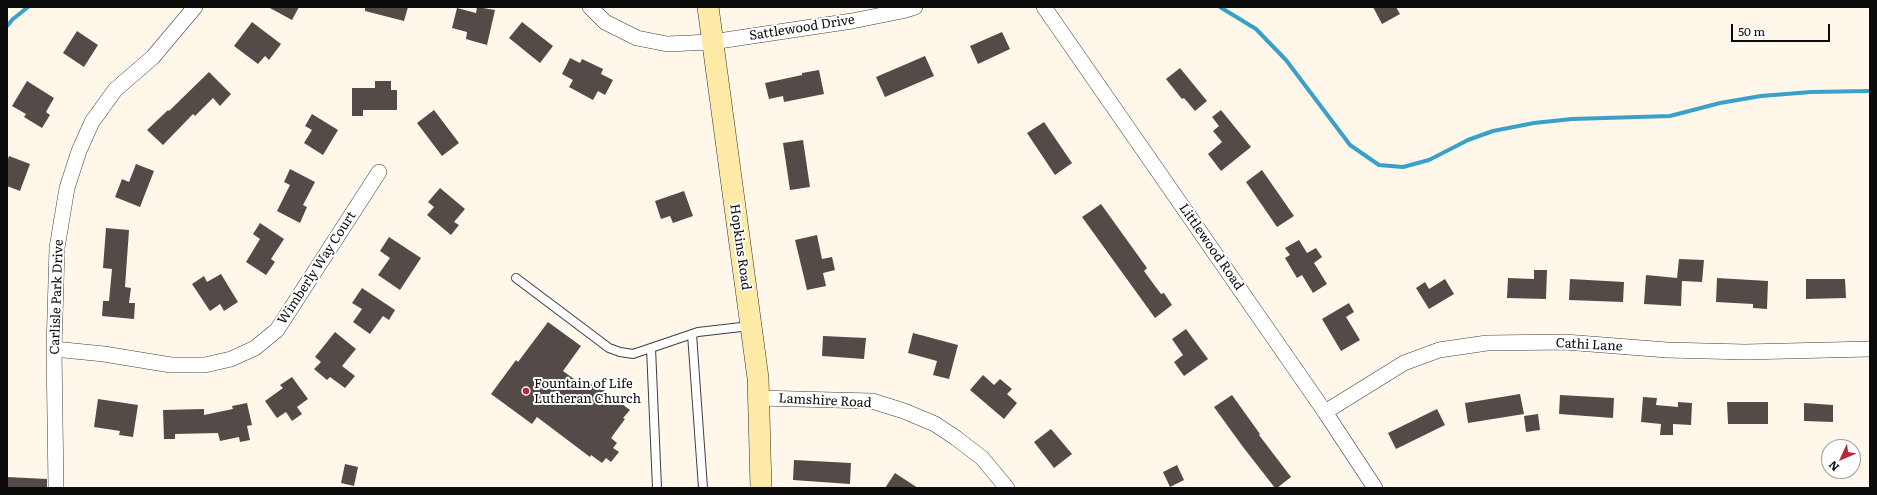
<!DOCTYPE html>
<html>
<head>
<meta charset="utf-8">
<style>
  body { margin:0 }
  #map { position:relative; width:1877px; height:495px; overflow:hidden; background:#fff8ea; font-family:Literata,serif }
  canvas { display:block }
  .frame { position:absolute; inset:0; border:8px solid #0b0b0b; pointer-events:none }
  .north { position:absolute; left:1821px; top:439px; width:40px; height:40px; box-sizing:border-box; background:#fff; border:1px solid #9d9d9d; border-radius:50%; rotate:226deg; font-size:11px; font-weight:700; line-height:16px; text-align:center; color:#0b0b0b }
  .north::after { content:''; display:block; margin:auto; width:14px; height:18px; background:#b8273e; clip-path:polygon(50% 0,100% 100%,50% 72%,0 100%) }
  .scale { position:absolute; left:1731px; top:24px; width:99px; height:18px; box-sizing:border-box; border:2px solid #0b0b0b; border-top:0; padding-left:5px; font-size:12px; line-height:14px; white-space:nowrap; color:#0b0b0b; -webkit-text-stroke:3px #fff; paint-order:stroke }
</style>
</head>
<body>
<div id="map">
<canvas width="1877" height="495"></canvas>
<div class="frame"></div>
<div class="north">N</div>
<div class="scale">50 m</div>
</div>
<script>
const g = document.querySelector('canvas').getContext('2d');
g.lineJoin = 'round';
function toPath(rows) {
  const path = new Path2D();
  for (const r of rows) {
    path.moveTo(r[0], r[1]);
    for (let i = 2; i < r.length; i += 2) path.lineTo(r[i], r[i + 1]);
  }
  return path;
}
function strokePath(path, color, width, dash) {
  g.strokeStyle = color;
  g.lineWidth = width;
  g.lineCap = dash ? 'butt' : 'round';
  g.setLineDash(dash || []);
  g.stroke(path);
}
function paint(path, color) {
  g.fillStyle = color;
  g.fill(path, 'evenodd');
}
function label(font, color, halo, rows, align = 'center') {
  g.font = font + ' Literata,serif';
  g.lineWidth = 4;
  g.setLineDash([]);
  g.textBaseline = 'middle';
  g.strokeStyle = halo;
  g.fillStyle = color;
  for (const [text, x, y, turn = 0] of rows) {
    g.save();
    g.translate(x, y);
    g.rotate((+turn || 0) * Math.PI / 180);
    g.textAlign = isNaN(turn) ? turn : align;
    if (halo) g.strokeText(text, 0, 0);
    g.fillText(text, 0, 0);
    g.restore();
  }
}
const stream = toPath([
  [1220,7,1256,29,1286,60,1350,145,1379,165,1403,167,1429,160,1468,140,1493,131,1534,123,1572,119,1670,116,1720,103,1761,96,1811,92,1870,91],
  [7,26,13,19,28,7]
]);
const building = toPath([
  [268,7,299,7,292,20],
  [365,7,408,7,404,21,365,11],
  [477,7,495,10,487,45,466,39,467,32,452,28,457,8,476,13],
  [1373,7,1396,7,1400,14,1382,24],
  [252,22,281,44,269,60,265,56,258,64,234,46],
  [522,22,553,46,540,63,509,38],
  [77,31,98,45,84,67,63,53],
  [1002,32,1010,49,978,64,970,46],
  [925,56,934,76,885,97,876,77],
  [570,58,580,63,582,59,603,69,601,74,613,80,605,95,598,91,593,100,569,87,573,80,562,74],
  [1180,68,1207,101,1195,111,1184,98,1182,99,1166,79],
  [819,70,824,94,784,102,783,96,769,99,765,83,802,75,802,73],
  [209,72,231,94,220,106,213,98,195,116,193,114,163,145,147,130,168,110,169,111],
  [27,81,54,98,46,112,50,115,42,128,24,117,26,114,12,106],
  [375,81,391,81,391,90,397,90,397,110,363,110,363,116,352,116,352,88,375,88],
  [434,110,459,143,442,156,417,123],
  [1221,110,1251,147,1221,171,1208,154,1222,142,1213,131,1219,126,1212,117],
  [312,114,338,130,323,155,304,143,312,130,305,126],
  [1044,122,1072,163,1055,175,1027,133],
  [803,140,810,187,790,190,783,143],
  [9,156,30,164,20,191,7,186,7,162],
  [136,164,154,171,140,207,115,197,122,179,129,182],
  [290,169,315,182,303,205,307,207,300,223,277,211,290,185,284,182],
  [1262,170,1294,216,1277,227,1246,182],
  [440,188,465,209,454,222,459,225,451,235,427,215,434,207,428,202],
  [684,191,693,216,673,223,670,216,661,219,655,201],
  [1101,204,1147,268,1144,271,1161,294,1164,293,1172,305,1155,318,1082,217],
  [260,223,284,239,271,259,275,262,266,275,246,262,260,239,253,234],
  [106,228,129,230,125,287,131,288,129,303,135,303,134,319,102,316,103,301,109,301,112,269,103,268],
  [817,235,822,259,832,257,835,270,823,273,826,286,807,290,795,240],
  [389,237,421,258,400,290,378,275,390,258,380,251],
  [1299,240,1307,253,1316,248,1322,257,1314,263,1327,284,1313,293,1302,275,1297,278,1285,258,1290,255,1285,248],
  [1679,259,1704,260,1702,282,1682,281,1681,306,1644,304,1646,275,1677,278],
  [1534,270,1547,270,1546,299,1507,298,1508,278,1534,279],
  [221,274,238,302,224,311,220,304,210,311,192,284,204,276,207,282],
  [1717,278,1768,281,1767,309,1753,308,1753,304,1716,302],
  [1445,279,1454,294,1429,309,1416,288,1425,282,1429,289],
  [1570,279,1624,282,1623,302,1569,300],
  [1806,279,1845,279,1846,298,1806,299],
  [362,288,395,310,389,320,383,316,370,334,353,322,362,309,352,303],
  [1349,303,1354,312,1346,317,1360,340,1341,351,1322,319],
  [548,322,581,346,563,371,588,389,593,382,630,410,623,418,625,419,611,438,617,443,613,448,619,452,611,462,606,458,602,463,591,455,590,457,537,417,532,424,491,394,516,360,518,362],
  [1186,329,1208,359,1184,376,1174,362,1183,355,1172,339],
  [335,332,356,349,342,366,355,376,345,388,330,377,327,380,314,369,321,362,315,357],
  [913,333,958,345,949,379,933,375,937,361,908,353],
  [823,336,866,338,864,359,822,356],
  [983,375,994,385,1000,379,1012,389,1007,394,1017,403,1004,419,970,390],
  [292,377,308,399,297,407,302,414,292,421,286,412,277,418,265,401,283,388,280,385],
  [1520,394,1524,414,1468,423,1465,403],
  [1232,395,1260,434,1259,435,1291,477,1277,488,1275,488,1243,447,1214,407],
  [1560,395,1614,398,1613,418,1559,414],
  [1643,397,1657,398,1656,405,1678,407,1678,402,1692,403,1691,425,1673,424,1673,435,1660,435,1661,424,1641,422],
  [98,399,138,405,133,437,119,435,120,431,94,427],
  [1727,402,1768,402,1768,424,1728,424],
  [247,403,252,425,247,426,250,440,240,442,239,437,220,441,218,433,175,434,175,439,164,439,163,410,204,409,204,415,233,409,232,406],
  [1804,403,1833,405,1833,422,1804,421],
  [1437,409,1445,425,1396,449,1388,433],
  [1538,414,1540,430,1526,432,1524,416],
  [1051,429,1072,454,1054,468,1034,442],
  [794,460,851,463,850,484,793,480],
  [345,464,358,467,354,486,341,483],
  [1177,465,1184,480,1170,487,1163,472],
  [895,473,918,488,885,488],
  [7,477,47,479,47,488,7,488]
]);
const service = toPath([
  [516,278,609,348,620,352,633,354,698,332,750,326],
  [692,334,703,488],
  [651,348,657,488]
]);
const minor = toPath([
  [590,7,605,22,637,38,667,44,712,42,852,21,902,11,915,7],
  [1044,7,1325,412,1375,488],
  [54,349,104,354,171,365,205,365,231,359,255,348,277,330,379,172],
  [758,398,872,401,904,411,935,424,956,438,982,458,1007,488],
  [1325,412,1404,363,1439,350,1487,343,1565,342,1667,350,1745,352,1870,349],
  [56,488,54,349,57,248,67,188,79,151,92,122,115,90,153,57,195,7]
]);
const secondary = toPath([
  [708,7,758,378,761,488]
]);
const markers = [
  [526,391,4,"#b8273e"]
];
const streetNames = [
  ["Sattlewood Drive",802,28,-9],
  ["Hopkins Road",740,247,82],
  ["Littlewood Road",1211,247,55],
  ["Wimberly Way Court",317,268,-57],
  ["Carlisle Park Drive",57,297,-88],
  ["Cathi Lane",1589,345,3],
  ["Lamshire Road",825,401,3]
];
const poiNames = [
  ["Fountain of Life",534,384],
  ["Lutheran Church",534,399]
];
strokePath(stream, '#39a0ca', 4);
paint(building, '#544b48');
strokePath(service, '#3e3e3e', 10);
strokePath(minor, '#3e3e3e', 16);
strokePath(secondary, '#2d2d2d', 22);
strokePath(service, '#fff', 8);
strokePath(minor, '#fff', 15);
strokePath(secondary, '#fdeaa7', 21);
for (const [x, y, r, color] of markers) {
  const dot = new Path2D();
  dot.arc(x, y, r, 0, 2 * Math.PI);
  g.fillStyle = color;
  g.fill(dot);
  strokePath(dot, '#fff', 1.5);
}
label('13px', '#0b0b0b', '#fff', streetNames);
label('13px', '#0b0b0b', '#fff', poiNames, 'left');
</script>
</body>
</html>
